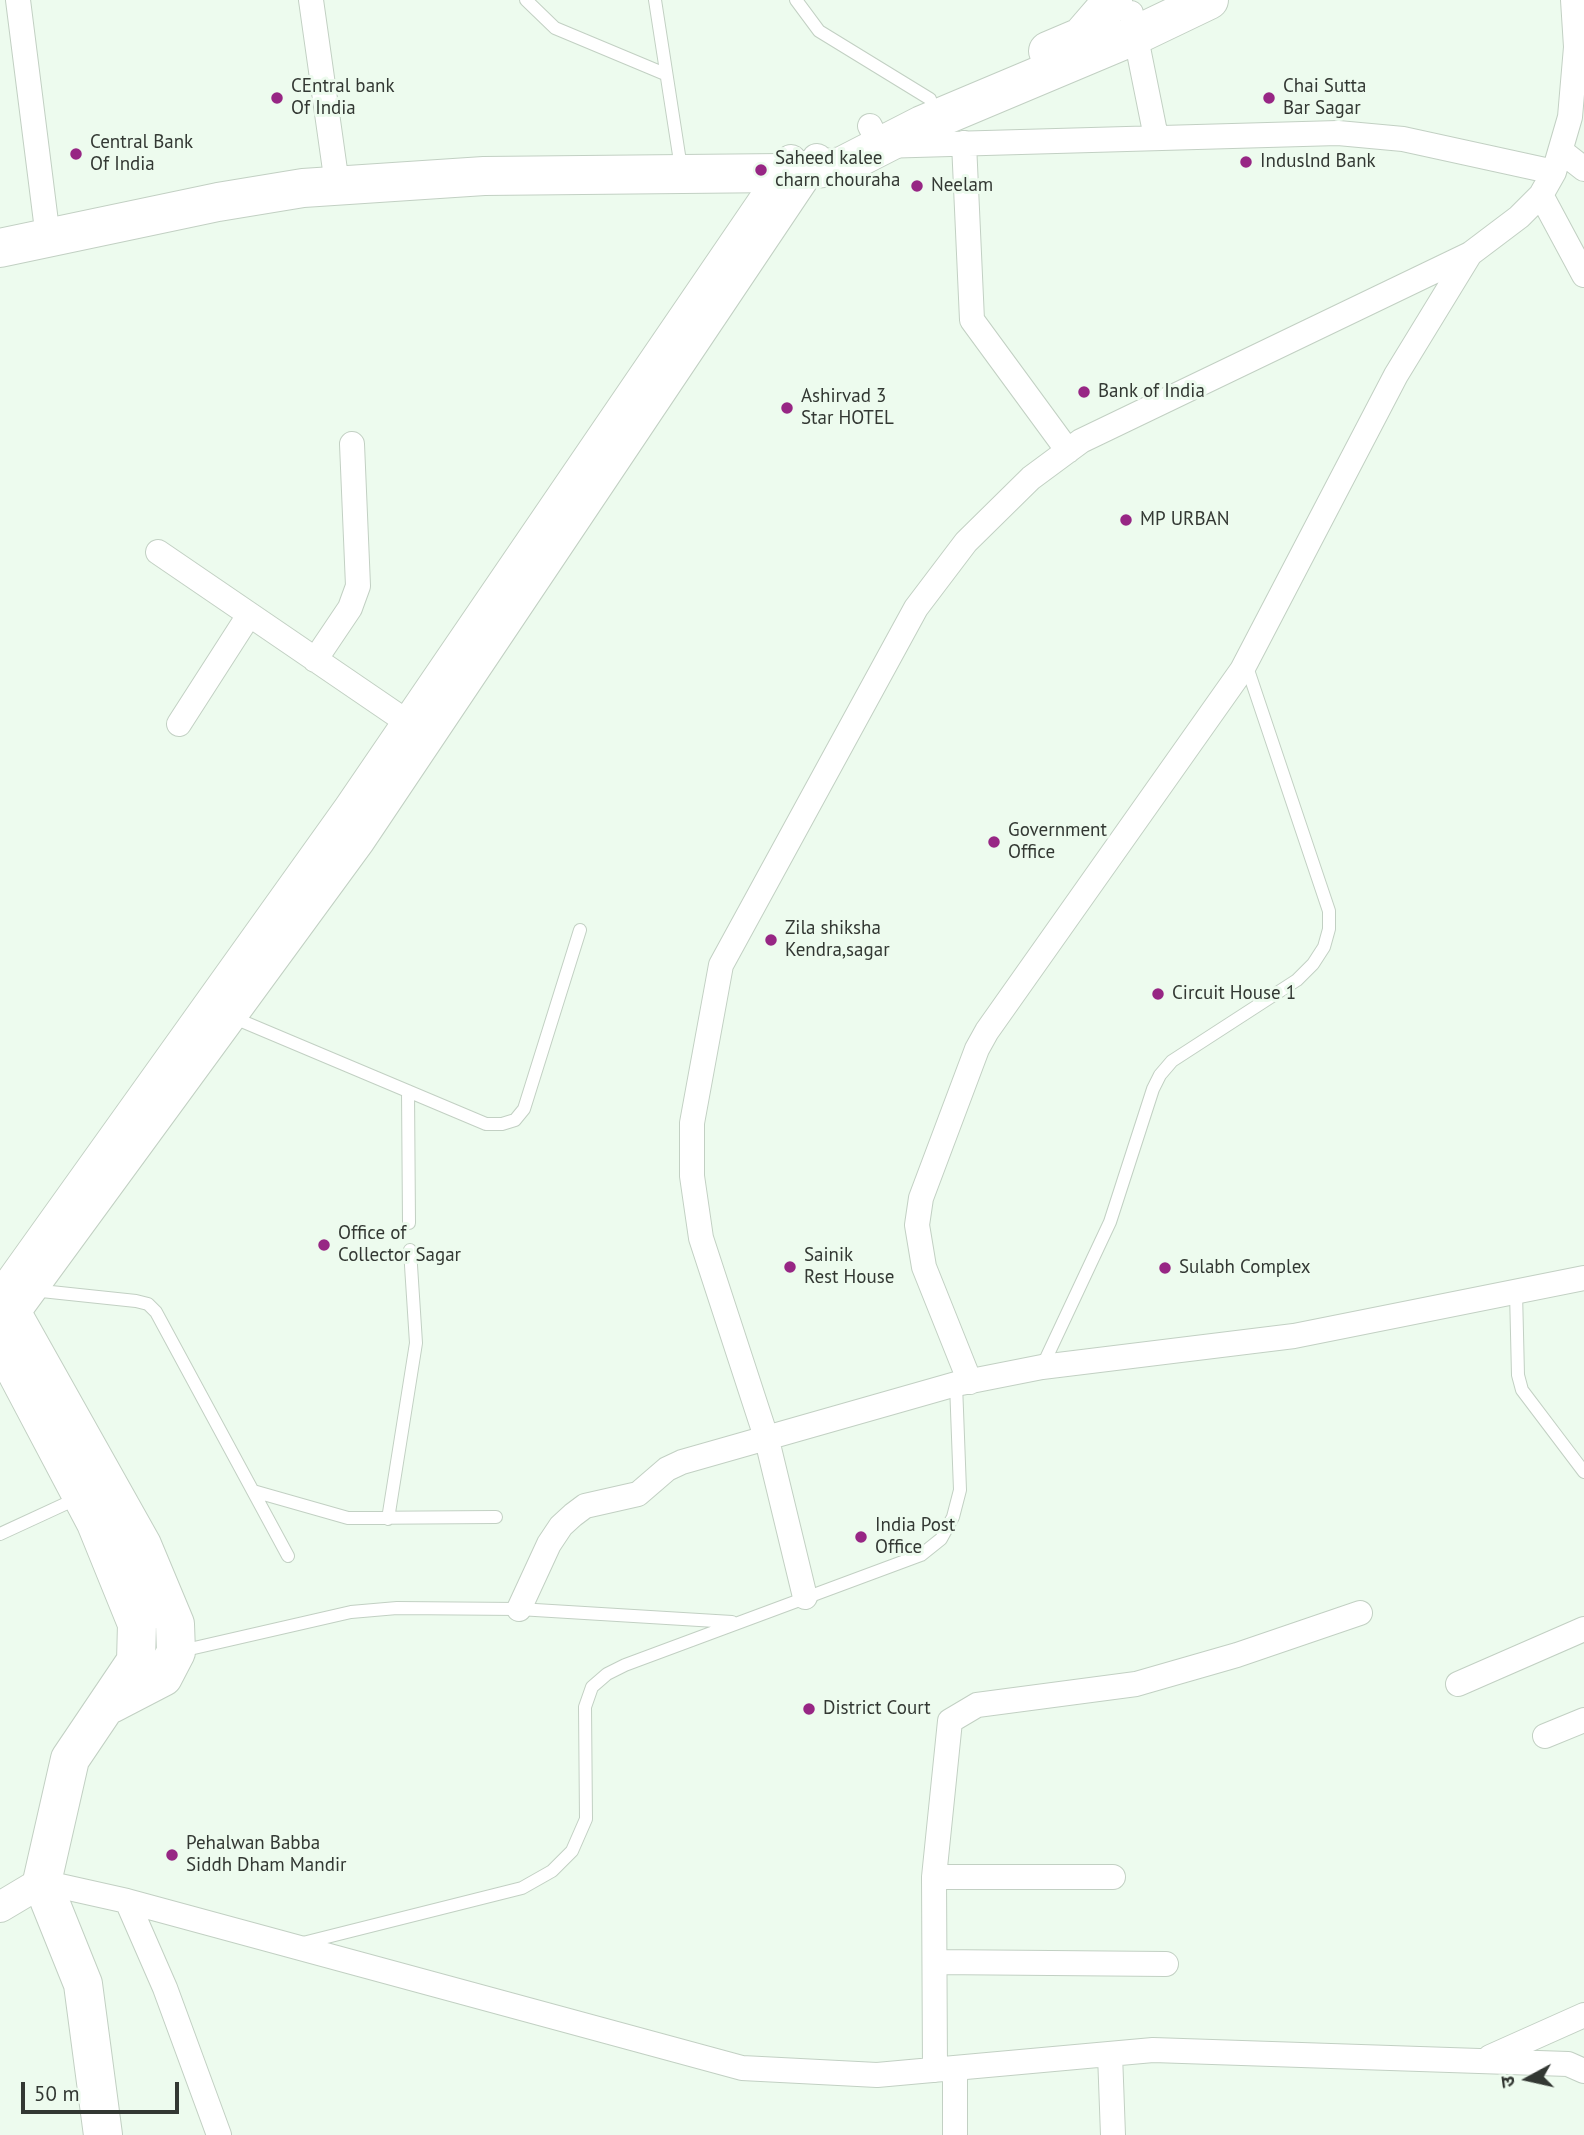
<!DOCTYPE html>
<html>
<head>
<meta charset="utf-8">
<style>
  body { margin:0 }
  #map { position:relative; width:1584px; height:2135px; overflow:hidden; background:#edfbee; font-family:"PT Sans","Noto Sans Devanagari",sans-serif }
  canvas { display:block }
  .north { position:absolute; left:1493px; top:2044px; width:70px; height:70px; -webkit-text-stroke:5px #edfbee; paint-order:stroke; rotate:262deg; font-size:19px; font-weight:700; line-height:28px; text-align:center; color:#333833 }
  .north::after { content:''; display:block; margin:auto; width:24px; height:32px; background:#333833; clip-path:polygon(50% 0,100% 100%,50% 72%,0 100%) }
  .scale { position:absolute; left:21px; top:2082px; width:158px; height:32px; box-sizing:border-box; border:4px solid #333833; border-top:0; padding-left:9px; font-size:21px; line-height:24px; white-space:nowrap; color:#333833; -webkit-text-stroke:5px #edfbee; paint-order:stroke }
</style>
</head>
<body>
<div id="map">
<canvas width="1584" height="2135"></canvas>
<div class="north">उ</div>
<div class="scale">50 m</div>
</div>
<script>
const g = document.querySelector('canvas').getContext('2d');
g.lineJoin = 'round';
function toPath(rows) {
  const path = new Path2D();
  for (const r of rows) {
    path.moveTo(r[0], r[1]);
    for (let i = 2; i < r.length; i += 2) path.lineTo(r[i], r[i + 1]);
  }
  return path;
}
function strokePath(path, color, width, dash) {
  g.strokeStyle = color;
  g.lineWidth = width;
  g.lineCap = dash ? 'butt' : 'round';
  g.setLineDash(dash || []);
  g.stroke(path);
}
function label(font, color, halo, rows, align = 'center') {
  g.font = font + ' "PT Sans",sans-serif';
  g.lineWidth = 6;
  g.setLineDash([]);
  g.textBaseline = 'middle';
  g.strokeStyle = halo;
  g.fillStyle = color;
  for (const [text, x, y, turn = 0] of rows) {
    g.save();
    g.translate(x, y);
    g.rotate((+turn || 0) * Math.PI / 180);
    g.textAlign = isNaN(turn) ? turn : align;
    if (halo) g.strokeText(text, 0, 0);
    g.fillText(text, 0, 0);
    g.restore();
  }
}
const service = toPath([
  [526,0,555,28,665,74],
  [655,0,679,155],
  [796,0,819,31,930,99],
  [232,1017,486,1124,502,1124,515,1120,524,1109,580,930],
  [408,1091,409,1223],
  [32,1290,136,1301,148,1304,156,1312,288,1556],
  [1516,1292,1518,1375,1522,1390,1584,1472],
  [1042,1367,1110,1222,1153,1089,1160,1075,1172,1061,1297,980,1313,964,1324,947,1329,929,1329,911,1246,664],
  [253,1491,348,1518,496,1517],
  [388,1519,416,1343,410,1250],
  [0,1534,78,1498],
  [181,1651,351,1612,397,1608,519,1609,732,1622],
  [303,1943,522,1888,552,1871,572,1851,586,1819,585,1707,592,1687,607,1674,625,1665,921,1555,941,1539,953,1517,960,1490,956,1384]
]);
const minor = toPath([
  [18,0,46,222],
  [311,0,335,170],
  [1131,13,1156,137],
  [870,126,880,146,1338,133,1403,139,1554,172],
  [964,143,972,320,1068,451],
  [1561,151,1584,169],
  [1541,195,1584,275],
  [158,552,407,722],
  [315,660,350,608,358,586,352,444],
  [179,724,249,615],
  [970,1382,924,1267,917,1225,921,1198,977,1049,987,1031,1242,670,1396,375,1470,254],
  [805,1597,767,1440,701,1238,692,1176,692,1123,721,965,916,608,966,542,1031,478,1081,441,1470,254,1519,217,1541,195,1554,172,1570,117,1576,47,1573,0],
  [519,1609,549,1544,561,1526,573,1515,585,1506,638,1494,667,1469,682,1462,956,1384,1042,1367,1294,1336,1584,1278],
  [1458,1684,1584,1629],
  [1545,1736,1584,1720],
  [934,1877,1113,1877],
  [42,1882,127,1901,742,2068,877,2075,1153,2050,1568,2064,1584,2071],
  [127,1901,165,1988,219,2135],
  [935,1962,1166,1964],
  [1110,2054,1113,2135],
  [1490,2057,1584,2015],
  [935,2070,934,1877,950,1721,977,1705,1136,1684,1237,1655,1360,1613],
  [955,2135,955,2068]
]);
const tertiary = toPath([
  [1,1295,349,808,791,160],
  [13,1315,359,842,817,159],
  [0,1907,42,1882]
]);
const primary = toPath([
  [1048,51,1081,37,1113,0],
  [0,248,218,202,303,188,484,176,782,173,842,166,922,125,1136,35,1209,0],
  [0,1292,142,1545,175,1624,176,1652,163,1677,111,1704],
  [0,1341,96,1523,137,1624,136,1661,70,1759,42,1882,83,1984,103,2135]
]);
const markers = [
  [277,98,7,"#972684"],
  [1269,98,7,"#972684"],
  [76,154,7,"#972684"],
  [1246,162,7,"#972684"],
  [761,170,7,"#972684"],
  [917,186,7,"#972684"],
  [1084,392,7,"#972684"],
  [787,408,7,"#972684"],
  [1126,520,7,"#972684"],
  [994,842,7,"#972684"],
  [771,940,7,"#972684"],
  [1158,994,7,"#972684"],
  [324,1245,7,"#972684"],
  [790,1267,7,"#972684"],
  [1165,1268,7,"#972684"],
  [861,1537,7,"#972684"],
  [809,1709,7,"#972684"],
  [172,1855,7,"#972684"]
];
const poiNames = [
  ["CEntral bank",291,87],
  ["Of India",291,109],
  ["Chai Sutta",1283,87],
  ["Bar Sagar",1283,109],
  ["Central Bank",90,143],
  ["Of India",90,165],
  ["Saheed kalee",775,159],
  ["charn chouraha",775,181],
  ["Induslnd Bank",1260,162],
  ["Neelam",931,186],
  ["Bank of India",1098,392],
  ["Ashirvad 3",801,397],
  ["Star HOTEL",801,419],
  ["MP URBAN",1140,520],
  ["Government",1008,831],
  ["Office",1008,853],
  ["Zila shiksha",785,929],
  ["Kendra,sagar",785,951],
  ["Circuit House 1",1172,994],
  ["Office of",338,1234],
  ["Collector Sagar",338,1256],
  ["Sainik",804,1256],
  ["Rest House",804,1278],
  ["Sulabh Complex",1179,1268],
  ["India Post",875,1526],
  ["Office",875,1548],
  ["District Court",823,1709],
  ["Pehalwan Babba",186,1844],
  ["Siddh Dham Mandir",186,1866]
];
strokePath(service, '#c2d0c3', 14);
strokePath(minor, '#c2d0c3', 26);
strokePath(tertiary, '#c2d0c3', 32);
strokePath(primary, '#c2d0c3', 40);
strokePath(service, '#fff', 12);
strokePath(minor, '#fff', 24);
strokePath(tertiary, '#fff', 30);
strokePath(primary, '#fff', 38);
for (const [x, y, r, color] of markers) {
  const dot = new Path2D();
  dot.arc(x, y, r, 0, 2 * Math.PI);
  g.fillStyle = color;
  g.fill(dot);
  strokePath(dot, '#edfbee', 2.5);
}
label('19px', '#333833', '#edfbee', poiNames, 'left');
</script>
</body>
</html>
